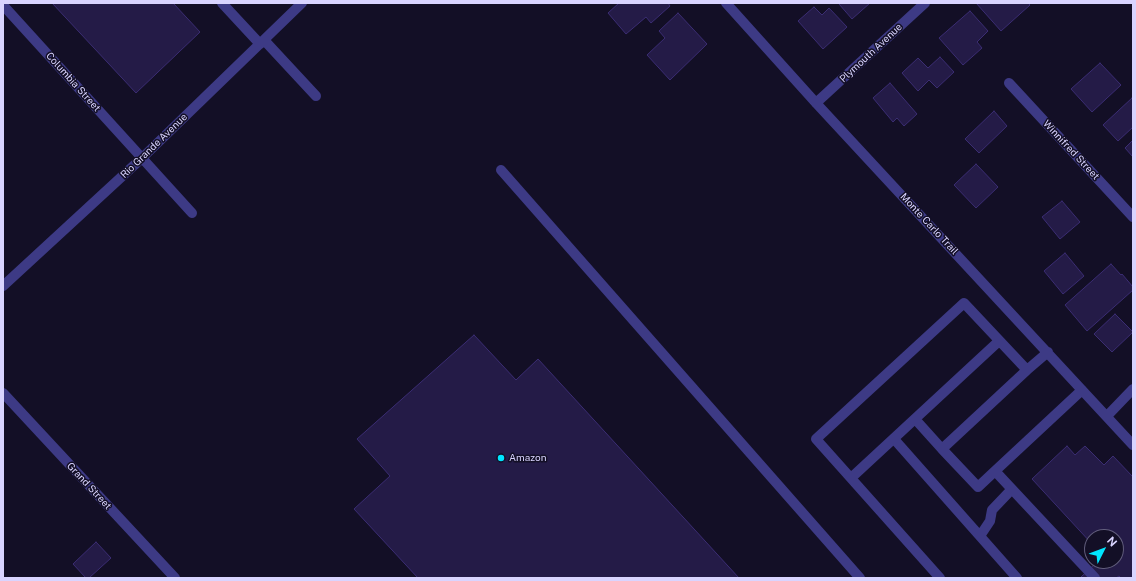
<!DOCTYPE html>
<html>
<head>
<meta charset="utf-8">
<style>
  body { margin:0 }
  #map { position:relative; width:1136px; height:581px; overflow:hidden; background:#130f26; font-family:"Public Sans",sans-serif }
  canvas { display:block }
  .frame { position:absolute; inset:0; border:4px solid #d9d4ff; pointer-events:none }
  .north { position:absolute; left:1084px; top:529px; width:40px; height:40px; box-sizing:border-box; background:#130f26; border:1px solid #625e7d; border-radius:50%; rotate:48deg; font-size:11px; font-weight:700; line-height:16px; text-align:center; color:#d9d4ff }
  .north::after { content:''; display:block; margin:auto; width:14px; height:18px; background:#00e5ff; clip-path:polygon(50% 0,100% 100%,50% 72%,0 100%) }
</style>
</head>
<body>
<div id="map">
<canvas width="1136" height="581"></canvas>
<div class="frame"></div>
<div class="north">N</div>
</div>
<script>
const g = document.querySelector('canvas').getContext('2d');
g.lineJoin = 'round';
function paint(path, color) {
  g.fillStyle = color;
  g.fill(path, 'evenodd');
}
function toPath(rows) {
  const path = new Path2D();
  for (const r of rows) {
    path.moveTo(r[0], r[1]);
    for (let i = 2; i < r.length; i += 2) path.lineTo(r[i], r[i + 1]);
  }
  return path;
}
function strokePath(path, color, width, dash) {
  g.strokeStyle = color;
  g.lineWidth = width;
  g.lineCap = dash ? 'butt' : 'round';
  g.setLineDash(dash || []);
  g.stroke(path);
}
function label(font, color, halo, rows, align = 'center') {
  g.font = font + ' "Public Sans",sans-serif';
  g.lineWidth = 3;
  g.setLineDash([]);
  g.textBaseline = 'middle';
  g.strokeStyle = halo;
  g.fillStyle = color;
  for (const [text, x, y, turn = 0] of rows) {
    g.save();
    g.translate(x, y);
    g.rotate((+turn || 0) * Math.PI / 180);
    g.textAlign = isNaN(turn) ? turn : align;
    if (halo) g.strokeText(text, 0, 0);
    g.fillText(text, 0, 0);
    g.restore();
  }
}
const building = toPath([
  [52,3,173,3,200,32,136,93,52,3],
  [619,3,668,3,670,6,651,23,646,17,626,34,608,13,619,3],
  [841,3,870,3,852,19,839,4,841,3],
  [976,3,1028,3,1030,5,1001,31,976,3],
  [814,7,822,15,829,8,847,27,823,49,798,21,814,7],
  [970,11,988,31,977,42,982,48,963,65,939,38,970,11],
  [678,13,707,44,670,80,647,55,665,38,659,31,678,13],
  [940,57,954,72,937,88,929,80,918,91,902,73,918,58,928,68,940,57],
  [1100,63,1121,85,1092,112,1071,89,1100,63],
  [890,83,917,114,904,126,897,118,893,122,873,98,890,83],
  [1132,98,1133,99,1133,127,1118,141,1103,125,1132,98],
  [994,111,1007,126,979,153,965,139,994,111],
  [1133,140,1133,157,1125,148,1133,140],
  [976,164,998,187,976,208,954,185,976,164],
  [1062,201,1080,222,1060,239,1042,217,1062,201],
  [1065,253,1084,276,1063,294,1044,271,1065,253],
  [1111,264,1121,275,1122,274,1133,287,1133,290,1087,331,1065,305,1111,264],
  [1115,314,1133,332,1112,352,1094,334,1115,314],
  [474,335,516,380,538,359,739,578,418,578,354,509,390,476,357,439,474,335],
  [1067,446,1075,455,1085,446,1104,465,1113,456,1133,477,1133,578,1121,578,1119,576,1116,578,1082,578,1081,577,1098,561,1116,561,1116,537,1092,537,1092,544,1032,479,1067,446],
  [96,542,111,558,89,578,86,578,73,564,96,542]
]);
const minor = toPath([
  [222,3,260,44],
  [726,3,816,103,1133,445],
  [3,5,192,213],
  [264,40,316,96],
  [1009,83,1133,217],
  [816,103,925,3],
  [501,170,860,578],
  [3,286,142,158,302,3],
  [1082,390,995,471,1095,578],
  [3,393,175,578],
  [1107,416,1133,389],
  [915,419,942,449],
  [894,439,1017,578],
  [995,471,978,487,942,449,1027,370],
  [851,478,999,341],
  [980,536,990,521,992,510,1012,489],
  [940,578,816,439,964,303,1027,370,1048,352]
]);
const markers = [
  [501,458,4,"#00e5ff"]
];
const streetNames = [
  ["Plymouth Avenue",871,53,-43],
  ["Columbia Street",73,82,48],
  ["Rio Grande Avenue",154,146,-44],
  ["Winnifred Street",1071,150,47],
  ["Monte Carlo Trail",929,224,47],
  ["Grand Street",89,486,47]
];
const poiNames = [
  ["Amazon",509,458]
];
paint(building, '#241b47');
strokePath(building, '#3b2d73', 1);
strokePath(minor, '#3d3a85', 10);
for (const [x, y, r, color] of markers) {
  const dot = new Path2D();
  dot.arc(x, y, r, 0, 2 * Math.PI);
  g.fillStyle = color;
  g.fill(dot);
  strokePath(dot, '#130f26', 1.5);
}
label('10px', '#d9d4ff', '#130f26', streetNames);
label('10px', '#d9d4ff', '#130f26', poiNames, 'left');
</script>
</body>
</html>
